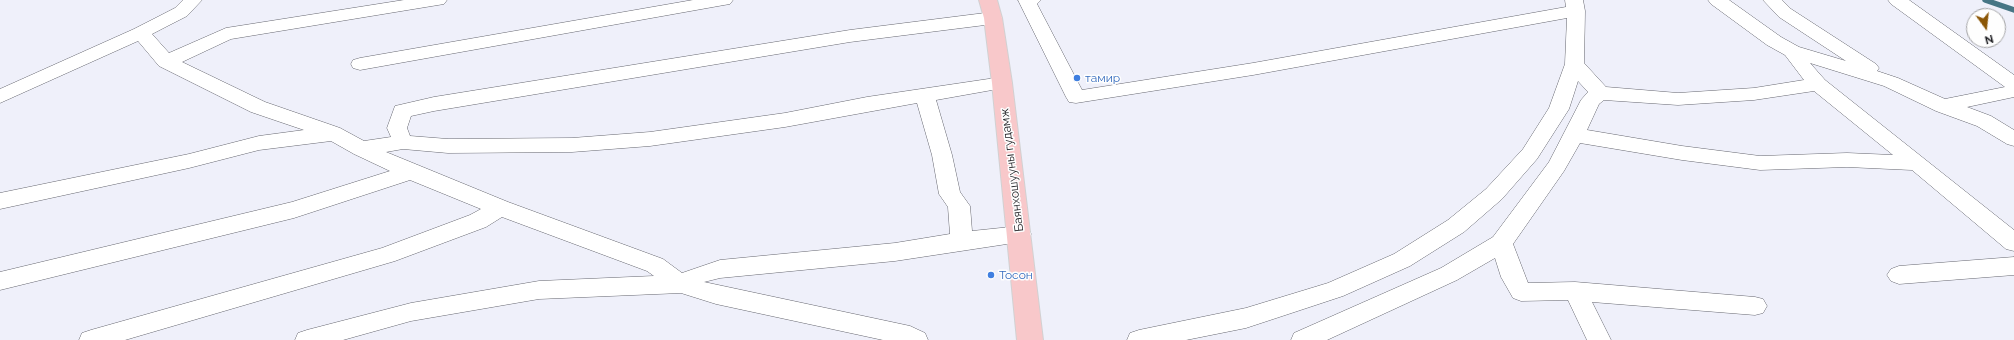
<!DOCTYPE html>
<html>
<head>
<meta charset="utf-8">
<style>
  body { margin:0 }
  #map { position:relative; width:2014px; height:340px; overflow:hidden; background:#eff0fa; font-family:Raleway,sans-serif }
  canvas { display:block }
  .north { position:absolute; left:1966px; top:8px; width:40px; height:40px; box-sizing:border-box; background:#fefefe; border:1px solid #a3a3a5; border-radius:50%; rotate:165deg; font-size:11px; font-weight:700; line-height:16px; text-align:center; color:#1b1b1f }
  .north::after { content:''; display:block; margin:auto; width:14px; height:18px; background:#8b5605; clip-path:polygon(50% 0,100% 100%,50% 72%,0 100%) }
</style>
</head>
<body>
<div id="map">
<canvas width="2014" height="340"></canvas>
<div class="north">N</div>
</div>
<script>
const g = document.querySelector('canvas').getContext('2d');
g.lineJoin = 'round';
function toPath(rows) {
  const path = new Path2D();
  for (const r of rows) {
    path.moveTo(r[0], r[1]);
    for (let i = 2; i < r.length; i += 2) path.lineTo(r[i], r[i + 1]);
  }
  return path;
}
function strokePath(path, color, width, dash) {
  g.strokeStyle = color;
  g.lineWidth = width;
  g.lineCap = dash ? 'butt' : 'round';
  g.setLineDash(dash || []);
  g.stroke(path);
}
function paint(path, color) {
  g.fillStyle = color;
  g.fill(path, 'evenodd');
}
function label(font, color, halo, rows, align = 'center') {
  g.font = font + ' Raleway,sans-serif';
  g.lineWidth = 3;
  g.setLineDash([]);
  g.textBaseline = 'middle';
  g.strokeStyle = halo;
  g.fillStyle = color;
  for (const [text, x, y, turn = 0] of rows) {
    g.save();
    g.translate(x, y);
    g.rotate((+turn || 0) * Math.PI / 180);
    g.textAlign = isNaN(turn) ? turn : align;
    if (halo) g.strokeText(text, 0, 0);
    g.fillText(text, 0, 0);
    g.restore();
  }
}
const stream = toPath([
  [1985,0,2014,10]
]);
const minor = toPath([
  [183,0,202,0,187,16,152,34,169,53,226,28,404,0,447,0,444,4,438,5,231,39,182,62,265,102,340,128,364,141,391,137,387,128,395,106,434,97,850,30,993,12,999,14,1002,18,999,22,993,24,850,42,434,111,411,116,407,128,410,136,448,139,572,138,650,132,785,113,867,97,1002,77,1009,79,1012,83,1009,87,936,100,952,155,960,192,970,206,972,231,1020,226,1028,228,1031,234,1028,240,1020,242,895,261,720,278,704,282,910,326,925,333,928,340,883,340,716,304,681,293,539,299,411,321,343,340,295,340,298,333,307,330,411,303,539,281,654,276,647,271,502,217,486,227,395,261,125,340,79,340,82,333,91,330,382,248,470,215,481,209,410,180,294,218,0,290,0,272,292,202,390,171,354,154,331,141,259,150,189,168,0,209,0,193,189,154,259,136,304,130,251,112,159,66,138,41,0,103,0,89,134,29,175,8,183,0],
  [917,103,932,155,939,194,948,207,950,234,895,243,720,260,682,273,663,259,508,202,386,152,403,149,448,153,572,152,650,146,785,127,917,103],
  [693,0,733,0,730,4,724,5,360,70,353,68,351,64,353,60,360,58,693,0],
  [1018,0,1041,0,1037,4,1082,90,1253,63,1566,7,1565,0,1583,0,1585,11,1584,63,1606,87,1678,93,1754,88,1804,80,1785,55,1767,45,1711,4,1708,0,1729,0,1781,37,1799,47,1846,61,1779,17,1763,0,1782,0,1791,9,1876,64,1879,68,1877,71,1898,78,1945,99,2005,87,1891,4,1888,0,1909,0,2014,75,2014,97,1967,107,1991,116,2014,130,2014,146,2007,144,1977,126,1936,111,1884,86,1810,63,1825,80,2014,230,2014,251,2006,249,1912,170,1847,167,1760,170,1682,160,1580,143,1564,171,1513,244,1528,283,1575,282,1755,297,1763,299,1767,306,1763,313,1755,315,1592,302,1611,340,1587,340,1568,300,1521,301,1513,298,1501,277,1495,258,1457,280,1327,340,1291,340,1294,333,1441,268,1493,237,1549,162,1581,100,1588,92,1578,81,1569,109,1537,159,1502,199,1464,232,1410,266,1343,296,1246,328,1186,340,1127,340,1130,333,1139,330,1246,308,1328,283,1394,254,1448,220,1486,189,1523,149,1549,108,1565,64,1567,18,1253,75,1076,103,1069,102,1066,97,1018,0],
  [1814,91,1893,155,1847,153,1760,156,1682,146,1587,130,1599,104,1604,100,1678,105,1754,100,1814,91],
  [2014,257,2014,275,1899,284,1891,281,1887,275,1891,269,1899,266,2014,257]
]);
const major = toPath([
  [979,0,997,0,1002,18,1012,83,1043,340,1017,340,992,83,984,18,979,0]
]);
const markers = [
  [1077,78,4,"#3f7fe0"],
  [991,275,4,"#3f7fe0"]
];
const shopNames = [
  ["тамир",1085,78],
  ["Тосон",999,275]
];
const streetNames = [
  ["Баянхошууны гудамж",1012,170,-97]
];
strokePath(stream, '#477685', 5.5);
strokePath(minor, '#666770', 1);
strokePath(major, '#d1d1d2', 2);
paint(minor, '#fff');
paint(major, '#f8c8ca');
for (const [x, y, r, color] of markers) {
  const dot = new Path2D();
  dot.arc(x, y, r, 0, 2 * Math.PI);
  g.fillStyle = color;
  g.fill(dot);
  strokePath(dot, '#fefefe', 1.5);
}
label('12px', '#366cbe', '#fefefe', shopNames, 'left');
label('12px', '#1b1b1f', '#fefefe', streetNames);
</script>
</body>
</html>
